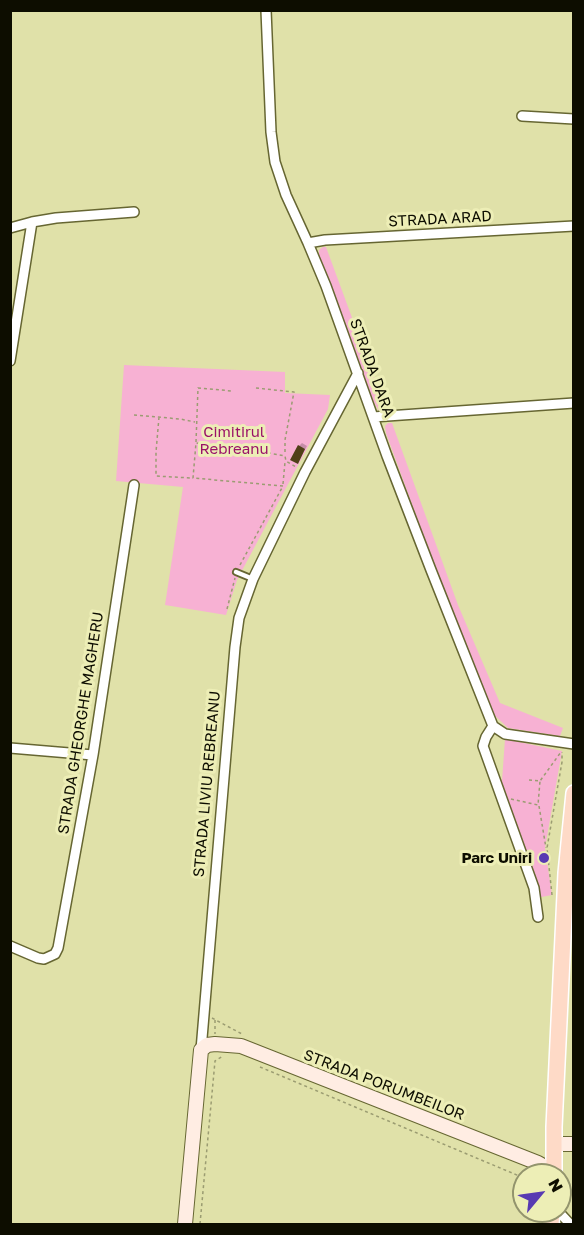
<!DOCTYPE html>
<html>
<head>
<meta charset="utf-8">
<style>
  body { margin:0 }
  #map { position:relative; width:584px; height:1235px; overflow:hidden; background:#e0e1a9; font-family:"Golos Text",sans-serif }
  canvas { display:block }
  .frame { position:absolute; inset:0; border:12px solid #0d0d00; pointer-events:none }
  .north { position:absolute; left:512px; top:1163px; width:60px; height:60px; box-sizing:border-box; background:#edeeb6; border:2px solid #93946d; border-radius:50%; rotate:61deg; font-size:16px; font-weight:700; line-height:24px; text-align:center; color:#0d0d00 }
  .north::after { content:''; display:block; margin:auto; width:21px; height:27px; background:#583ab2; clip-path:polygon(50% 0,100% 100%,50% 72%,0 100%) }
</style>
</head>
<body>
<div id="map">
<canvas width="584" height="1235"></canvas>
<div class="frame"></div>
<div class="north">N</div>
</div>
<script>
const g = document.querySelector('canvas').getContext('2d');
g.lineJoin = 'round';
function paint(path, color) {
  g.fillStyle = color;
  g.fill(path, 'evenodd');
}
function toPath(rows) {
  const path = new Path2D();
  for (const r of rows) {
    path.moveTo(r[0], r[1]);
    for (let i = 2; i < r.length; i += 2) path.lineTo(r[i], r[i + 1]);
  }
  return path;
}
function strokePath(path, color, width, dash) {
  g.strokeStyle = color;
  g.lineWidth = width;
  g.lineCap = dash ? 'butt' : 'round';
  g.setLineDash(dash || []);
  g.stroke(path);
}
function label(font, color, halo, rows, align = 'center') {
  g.font = font + ' "Golos Text",sans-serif';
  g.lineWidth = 6;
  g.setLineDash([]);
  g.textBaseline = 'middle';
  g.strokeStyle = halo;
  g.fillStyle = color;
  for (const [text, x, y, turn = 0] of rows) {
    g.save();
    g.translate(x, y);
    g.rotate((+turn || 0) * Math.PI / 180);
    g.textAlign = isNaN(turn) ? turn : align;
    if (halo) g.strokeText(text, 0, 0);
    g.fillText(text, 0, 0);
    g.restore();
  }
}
const green = toPath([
  [323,247,326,247,386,410,379,411,371,397,319,256,319,250],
  [124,365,285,372,285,393,330,395,328,409,237,580,226,615,165,605,183,487,116,481],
  [388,423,392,423,458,605,500,703,563,728,560,736,508,728,491,712,446,598,386,433,385,426],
  [505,739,562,751,545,848,552,895,536,898,501,795]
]);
const shadow = toPath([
  [302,443,307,446,298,462,299,446]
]);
const building = toPath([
  [298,445,305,449,298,464,290,460]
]);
const path = toPath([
  [256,388,294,392,285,440,285,455],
  [134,415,180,419,195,422],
  [159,417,156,452,156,476,192,478],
  [196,442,198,388,232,391],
  [283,484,285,462],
  [240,565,283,486,193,478,196,443,269,453,285,456,286,461,296,467],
  [227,609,235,578],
  [529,780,540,781,561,752],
  [511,799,538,805,540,781],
  [539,806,546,848],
  [552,895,547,848,562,762,562,752],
  [212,1018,242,1034],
  [215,1020,215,1034],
  [260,1067,524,1178],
  [200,1224,215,1061,223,1056]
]);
const service = toPath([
  [236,572,253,579]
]);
const minor = toPath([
  [266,10,271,132,275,162,286,195,308,243,326,286,387,456,431,570,493,726,486,737,483,746,534,888,538,917],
  [522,116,574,119],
  [10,228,32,222,56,218,134,212],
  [308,243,325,240,574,226],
  [10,361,32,222],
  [373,417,574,403],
  [493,726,505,734,574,744],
  [10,748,93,755],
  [10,946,38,958,44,959,55,954,58,948,93,755,134,485],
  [201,1050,235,647,239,618,253,579,305,472,358,373],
  [558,1211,570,1224]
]);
const secondary = toPath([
  [554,1144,574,1144],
  [185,1224,201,1050,207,1045,215,1044,241,1046,538,1163,554,1172]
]);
const primary = toPath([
  [554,1175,554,1127,566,873,574,793],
  [551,1224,552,1211]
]);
const markers = [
  [544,858,6,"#583ab2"]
];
const streetNames = [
  ["STRADA ARAD",440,219,-3],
  ["STRADA DARA",372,368,70],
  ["STRADA GHEORGHE MAGHERU",81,723,-81],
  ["STRADA LIVIU REBREANU",207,784,-85],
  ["STRADA PORUMBEILOR",384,1085,21]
];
const parkNames = [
  ["Cimitirul",234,432],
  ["Rebreanu",234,449]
];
const poiNames = [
  ["Parc Uniri",532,858]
];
paint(green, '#f7b1d3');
paint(shadow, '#0003');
paint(building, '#4f4017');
strokePath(service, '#666632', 8);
strokePath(minor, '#666632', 12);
strokePath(secondary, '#666632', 16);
strokePath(primary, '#fff', 18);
strokePath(path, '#9b9c72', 1.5, [3, 3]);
strokePath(service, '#fff', 4.5);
strokePath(minor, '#fff', 9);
strokePath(secondary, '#ffede3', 14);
strokePath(primary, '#fedac7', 15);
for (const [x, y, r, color] of markers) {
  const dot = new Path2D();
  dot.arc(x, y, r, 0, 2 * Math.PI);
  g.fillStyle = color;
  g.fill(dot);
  strokePath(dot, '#edeeb6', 2);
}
label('15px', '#0d0d00', '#edeeb6', streetNames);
label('15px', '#9a1268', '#edeeb6', parkNames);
label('bold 15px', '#0d0d00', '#edeeb6', poiNames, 'right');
</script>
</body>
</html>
